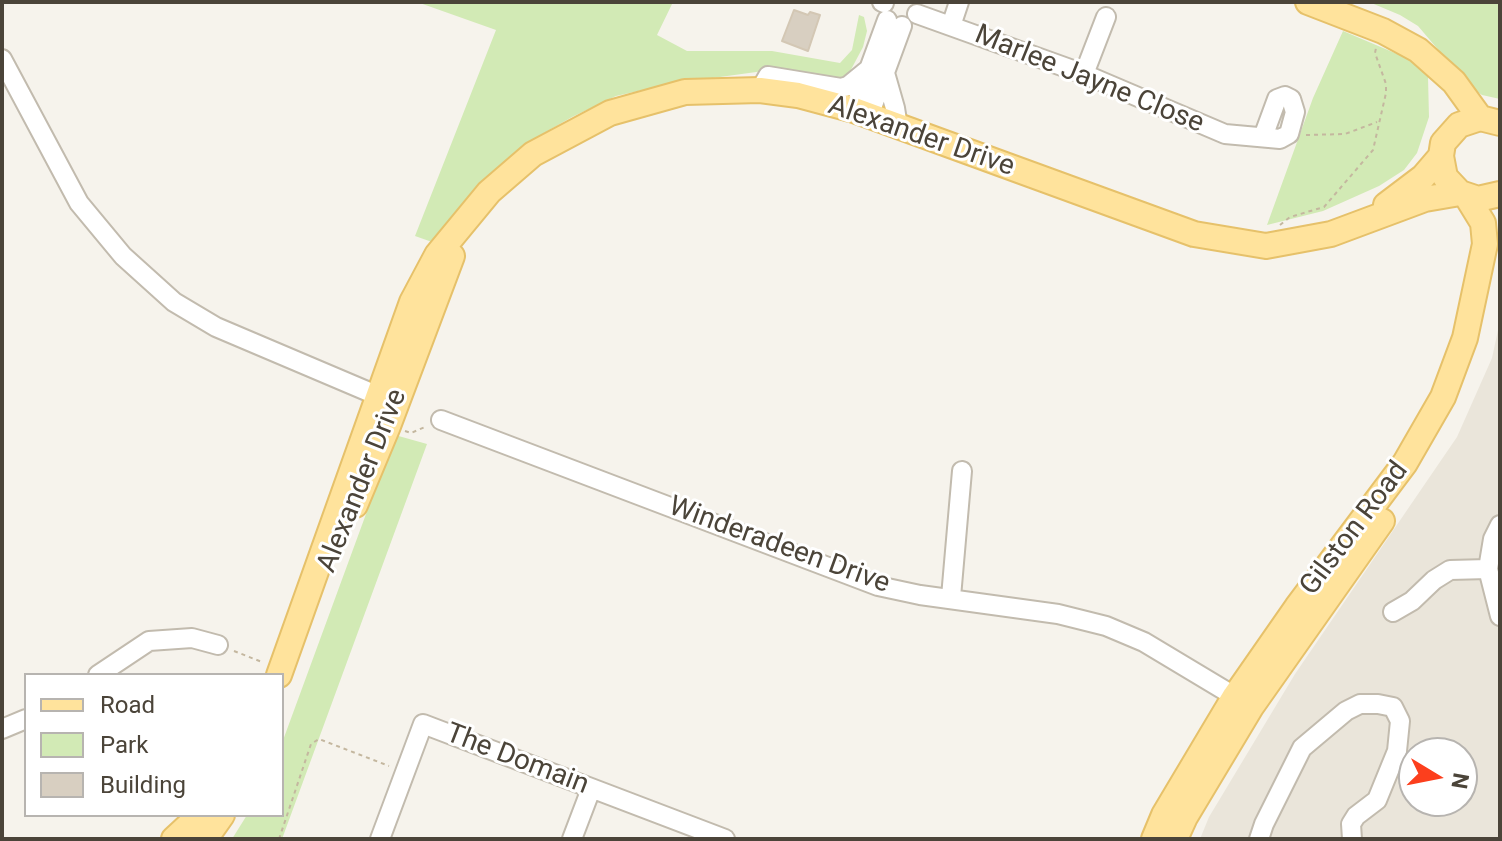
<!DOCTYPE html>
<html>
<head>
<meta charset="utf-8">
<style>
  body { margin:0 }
  #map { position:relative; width:1502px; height:841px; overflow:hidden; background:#f6f3ec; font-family:Roboto,sans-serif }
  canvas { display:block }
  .frame { position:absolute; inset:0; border:4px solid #4b4439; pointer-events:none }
  .legend { position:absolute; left:24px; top:673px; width:260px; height:144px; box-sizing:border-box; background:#fff; border:2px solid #b7b4b0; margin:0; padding:10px 14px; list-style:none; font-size:24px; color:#4b4439 }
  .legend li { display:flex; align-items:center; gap:16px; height:40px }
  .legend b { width:40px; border:2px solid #b7b4b0 }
  .north { position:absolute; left:1398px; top:737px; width:80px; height:80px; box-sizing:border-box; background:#fff; border:2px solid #b7b4b0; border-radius:50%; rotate:100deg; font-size:22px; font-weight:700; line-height:32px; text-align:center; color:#4b4439 }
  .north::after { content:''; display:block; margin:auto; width:28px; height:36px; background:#fc3f1d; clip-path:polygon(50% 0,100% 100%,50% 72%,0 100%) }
</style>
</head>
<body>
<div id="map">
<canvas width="1502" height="841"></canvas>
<div class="frame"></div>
<ul class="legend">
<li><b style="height:10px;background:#ffe39c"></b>Road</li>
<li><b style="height:22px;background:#d2eab5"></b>Park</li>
<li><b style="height:22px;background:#d8cfc1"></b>Building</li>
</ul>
<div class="north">N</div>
</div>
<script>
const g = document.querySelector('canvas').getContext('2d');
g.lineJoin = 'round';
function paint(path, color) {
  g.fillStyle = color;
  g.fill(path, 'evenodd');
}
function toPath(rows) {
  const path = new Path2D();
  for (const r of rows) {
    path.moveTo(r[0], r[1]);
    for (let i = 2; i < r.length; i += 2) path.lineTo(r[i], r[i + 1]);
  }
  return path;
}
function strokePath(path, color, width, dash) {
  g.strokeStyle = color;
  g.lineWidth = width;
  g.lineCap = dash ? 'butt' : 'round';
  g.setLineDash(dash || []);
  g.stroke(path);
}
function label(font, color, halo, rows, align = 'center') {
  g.font = font + ' Roboto,sans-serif';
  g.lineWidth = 6;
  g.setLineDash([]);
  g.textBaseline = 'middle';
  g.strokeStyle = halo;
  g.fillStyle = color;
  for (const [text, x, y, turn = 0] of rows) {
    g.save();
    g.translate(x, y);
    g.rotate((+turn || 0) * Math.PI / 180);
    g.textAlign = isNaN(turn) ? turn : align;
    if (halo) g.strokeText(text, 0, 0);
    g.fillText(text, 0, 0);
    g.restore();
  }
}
const residential = toPath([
  [1500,321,1500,839,1200,839,1209,817,1295,674,1457,437,1492,358],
  [1414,753,1462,753,1462,801,1414,801]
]);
const green = toPath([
  [417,2,673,2,657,35,687,51,772,51,840,63,852,50,859,15,864,17,867,31,863,47,846,79,834,81,778,69,749,73,669,84,616,96,572,117,530,141,432,242,415,236,496,30],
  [1369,2,1500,2,1500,99,1482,95,1470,87,1418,26,1400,15],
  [1343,31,1409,59,1428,77,1429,117,1417,153,1404,170,1379,186,1323,211,1267,225,1313,98],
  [395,435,427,444,282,839,232,839,247,815,282,815,282,743]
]);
const building = toPath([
  [794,10,808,15,810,12,820,15,808,51,782,41,794,10]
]);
const path = toPath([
  [1306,135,1345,134,1377,122],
  [1280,225,1290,217,1324,207,1373,150,1386,93,1386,84,1375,53,1376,48],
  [405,431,411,433,425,427],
  [234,651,262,662],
  [279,839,311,744,319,739,389,766]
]);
const minor = toPath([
  [882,2,884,3],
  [917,14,1084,74,1225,134,1280,139,1289,134,1295,112,1291,99,1285,96,1277,99,1263,137],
  [951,26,959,2],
  [2,59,79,203,123,256,174,302,216,327,388,400],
  [885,73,895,108,898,127],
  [1084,74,1106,17],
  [760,90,768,76,841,88,848,86,870,68],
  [854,110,887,20],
  [869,116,902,26],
  [441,420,878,586,920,595,1058,614,1106,626,1144,642,1244,702],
  [1500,525,1493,539,1488,569,1500,616],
  [951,597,962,471],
  [1393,612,1412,601,1434,580,1450,570,1488,569],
  [98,675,149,641,192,638,218,645],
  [2,729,26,719],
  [380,839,423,724,725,839],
  [572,839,591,789],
  [1259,839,1264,824,1302,748,1346,711,1360,704,1378,704,1393,707,1400,721,1397,751,1377,800,1356,816,1351,824,1352,839]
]);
const major = toPath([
  [1308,2,1383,31,1418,50,1454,82,1480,118],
  [1500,123,1480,118,1459,125,1443,143,1441,156,1445,177,1460,193,1478,199,1500,194],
  [1386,205,1423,177,1441,156],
  [355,505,388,426,452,256],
  [279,675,412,302,437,255,489,192,533,154,610,113,685,92,760,90,798,95,854,110,1194,234,1266,246,1331,234,1425,199,1460,193],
  [174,839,200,815],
  [205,839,222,815],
  [1154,839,1164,815,1235,696,1297,607,1405,463,1443,397,1465,338,1485,244,1483,223,1467,197],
  [1175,839,1185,817,1251,707,1382,521]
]);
const streetNames = [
  ["Marlee Jayne Close",1089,80,22],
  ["Alexander Drive",921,137,19],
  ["Alexander Drive",363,481,-68],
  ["Gilston Road",1355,529,-53],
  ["Winderadeen Drive",779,546,20],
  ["The Domain",517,760,21]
];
paint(residential, '#eae5da');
paint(green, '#d2eab5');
paint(building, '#d8cfc1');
strokePath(building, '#d3c7b4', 2);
strokePath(minor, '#c2bbae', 22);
strokePath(major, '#e6c16a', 28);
strokePath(path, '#c4b79f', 2, [4, 4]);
strokePath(minor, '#fff', 18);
strokePath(major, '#ffe39c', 24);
label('28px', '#4b4439', '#fff', streetNames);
</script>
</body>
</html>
